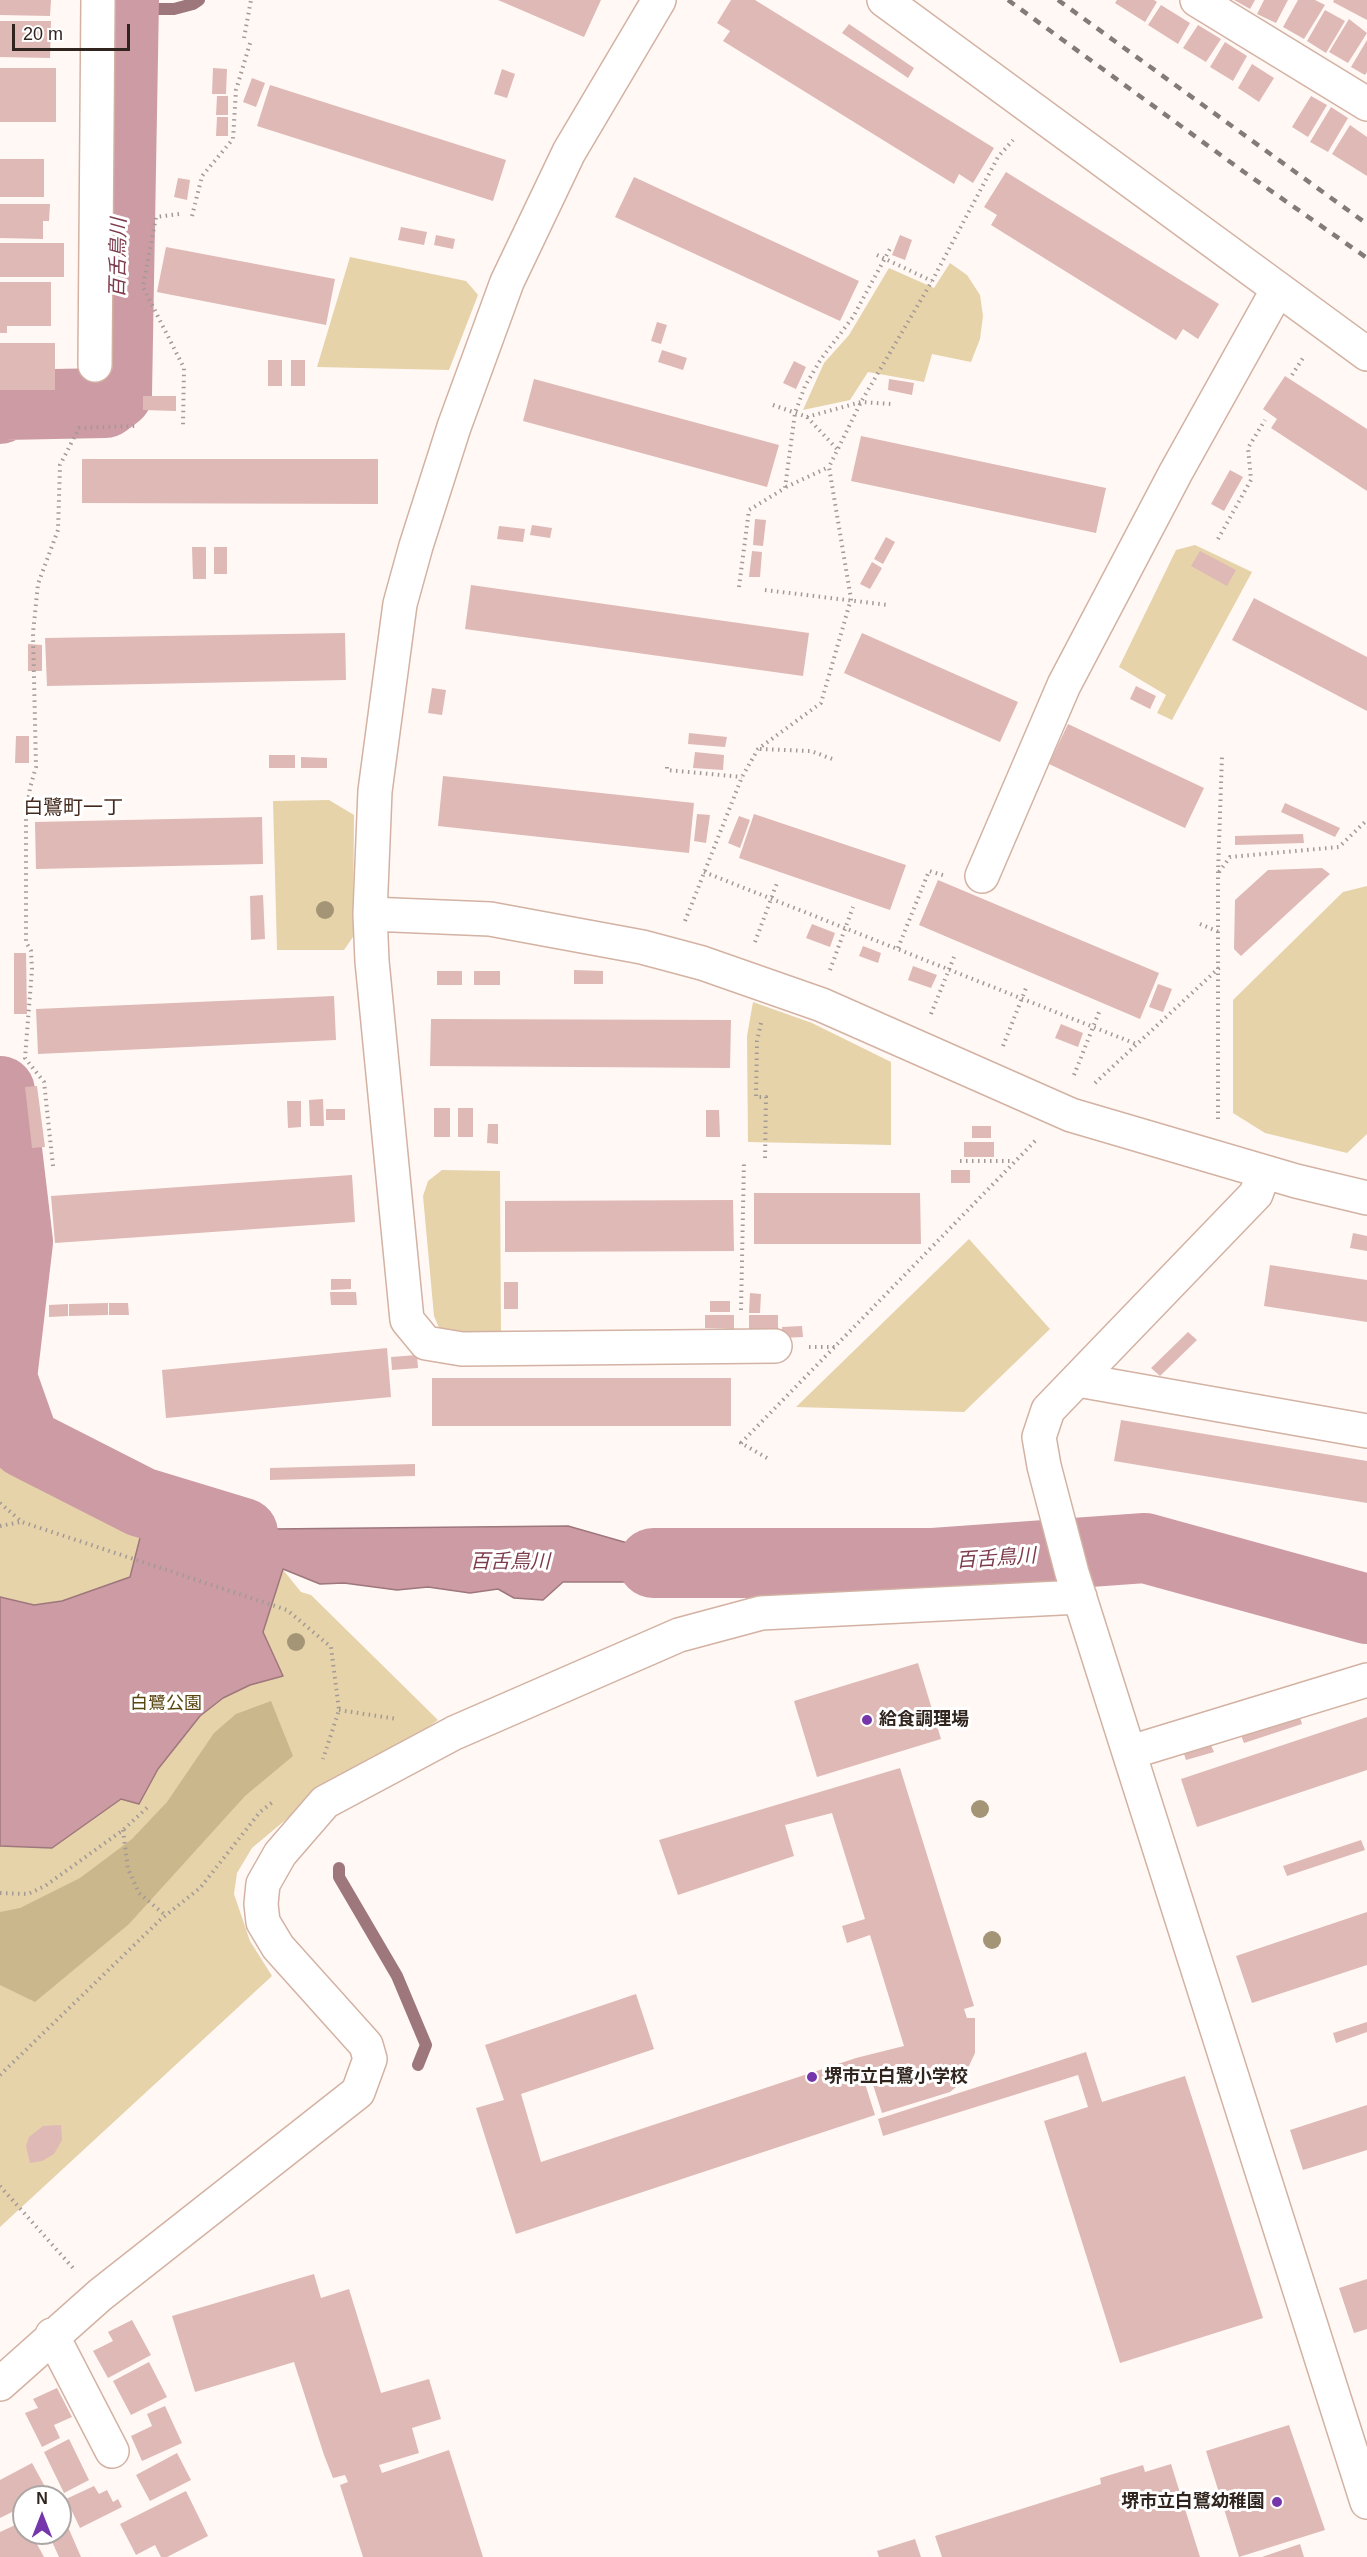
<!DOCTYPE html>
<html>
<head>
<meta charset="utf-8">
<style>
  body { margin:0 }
  #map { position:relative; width:1367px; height:2557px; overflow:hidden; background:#fff8f5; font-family:Arial,sans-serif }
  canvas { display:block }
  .north { position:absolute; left:12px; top:2485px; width:60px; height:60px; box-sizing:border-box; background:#fff; border:2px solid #aca7a5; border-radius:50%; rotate:0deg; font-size:16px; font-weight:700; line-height:24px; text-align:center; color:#30241e }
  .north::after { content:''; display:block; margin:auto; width:21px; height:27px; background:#7636ab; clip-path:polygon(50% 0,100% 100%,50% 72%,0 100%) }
  .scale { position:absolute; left:12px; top:24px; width:118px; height:27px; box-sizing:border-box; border:3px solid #30241e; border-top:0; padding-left:8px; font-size:18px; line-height:21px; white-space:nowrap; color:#30241e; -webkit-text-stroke:4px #fff; paint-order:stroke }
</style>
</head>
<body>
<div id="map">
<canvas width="1367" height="2557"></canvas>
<div class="north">N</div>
<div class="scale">20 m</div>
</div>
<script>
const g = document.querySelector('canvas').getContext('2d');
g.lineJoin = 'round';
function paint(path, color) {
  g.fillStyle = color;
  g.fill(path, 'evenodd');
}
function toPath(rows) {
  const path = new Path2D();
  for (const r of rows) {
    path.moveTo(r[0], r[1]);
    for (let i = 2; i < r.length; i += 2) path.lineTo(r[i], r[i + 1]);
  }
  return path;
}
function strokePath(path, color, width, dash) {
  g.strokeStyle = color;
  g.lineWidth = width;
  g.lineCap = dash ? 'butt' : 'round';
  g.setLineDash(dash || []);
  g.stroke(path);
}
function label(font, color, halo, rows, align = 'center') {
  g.font = font + ' Arial,"Noto Sans JP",sans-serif';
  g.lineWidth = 6;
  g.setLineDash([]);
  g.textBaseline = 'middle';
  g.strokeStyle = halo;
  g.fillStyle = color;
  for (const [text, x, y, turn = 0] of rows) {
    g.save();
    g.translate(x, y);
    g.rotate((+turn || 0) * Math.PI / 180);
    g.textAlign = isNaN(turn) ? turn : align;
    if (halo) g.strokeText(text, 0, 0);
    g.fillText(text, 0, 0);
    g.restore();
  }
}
const green = toPath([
  [350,257,466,281,473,289,478,295,449,370,317,367],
  [950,263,967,275,980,295,983,316,980,339,971,362,932,354,924,382,868,372,850,400,803,410,824,363,849,335,889,268,934,288],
  [1195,545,1252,572,1172,720,1157,713,1166,695,1119,667,1176,550],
  [329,800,354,815,353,937,344,950,277,950,273,801],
  [1367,886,1367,1134,1347,1153,1265,1133,1233,1113,1233,1000,1343,892],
  [753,1002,812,1023,891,1062,891,1145,748,1142,747,1036],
  [442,1170,500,1171,501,1336,440,1330,434,1316,423,1196,428,1181],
  [969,1239,1050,1329,964,1412,796,1407],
  [0,1415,16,1456,123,1503,143,1517,284,1571,301,1592,311,1595,438,1720,409,1741,332,1781,252,1848,237,1873,234,1894,250,1941,272,1976,0,2227]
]);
const forest = toPath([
  [271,1701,293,1756,245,1796,129,1924,35,2002,0,1985,0,1912,20,1908,80,1878,132,1839,167,1802,214,1733,236,1714]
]);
const water = toPath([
  [151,1495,272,1529,568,1526,652,1550,749,1557,751,1564,750,1571,719,1573,656,1582,563,1582,543,1600,514,1598,498,1589,470,1593,428,1587,397,1590,344,1583,320,1584,283,1569,263,1632,283,1676,250,1685,223,1698,200,1716,158,1769,139,1804,121,1799,52,1848,0,1846,0,1597,34,1605,62,1601,130,1577,151,1495]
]);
const stream = toPath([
  [130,0,154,9,174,9,193,4,199,0],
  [339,1868,339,1877,397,1976,426,2045,418,2065]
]);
const river = toPath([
  [0,409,4,405,105,403,117,394,124,0],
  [0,1091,18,1242,2,1378,25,1443,141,1502,243,1533],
  [653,1563,933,1563,1145,1548,1367,1609]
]);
const building = toPath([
  [0,0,51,0,50,16,0,15],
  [498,0,601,0,584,37],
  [731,0,755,0,994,148,973,183,959,174,954,184,723,41,730,31,717,23],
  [1117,0,1154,0,1157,2,1145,22,1115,3],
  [1234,0,1255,0,1250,9],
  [1264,0,1288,0,1276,23,1257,14],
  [1298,0,1315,0,1325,5,1304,39,1283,27],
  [1334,0,1367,0,1367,20,1333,2],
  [1161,5,1190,23,1178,44,1148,25],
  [1325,10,1345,21,1326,53,1307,41],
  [1349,19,1367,33,1348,63,1329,52],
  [0,21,51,21,50,58,0,57],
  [849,24,914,68,908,78,842,33],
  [1198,25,1221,39,1206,62,1183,48],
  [1367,40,1367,72,1365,75,1351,67],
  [1225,42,1247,56,1233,81,1210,67],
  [1252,64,1274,78,1259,102,1238,88],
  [0,68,56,68,56,122,0,122],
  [213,68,227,69,226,94,212,94],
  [502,69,515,74,507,98,494,94],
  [252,78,265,83,256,107,243,102],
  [270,85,506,160,493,201,257,126],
  [217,96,228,96,228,115,216,115],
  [1311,96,1327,105,1308,137,1292,127],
  [1331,107,1348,118,1328,152,1310,142],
  [217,117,228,117,228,136,216,136],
  [1350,125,1367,137,1367,176,1332,154],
  [0,159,44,159,44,197,0,197],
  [1006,172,1219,304,1198,339,1183,329,1176,340,991,225,997,215,984,207],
  [634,177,859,281,840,321,615,217],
  [178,178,190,180,187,200,174,197],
  [0,204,50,204,49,221,43,221,43,239,0,238],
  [401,227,427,232,424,245,398,240],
  [436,235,455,239,453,249,434,245],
  [900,235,912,240,905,260,892,255],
  [0,243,64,243,64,277,0,277],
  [166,247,335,279,326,325,157,292],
  [0,282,51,282,51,326,7,326,7,333,0,333],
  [657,322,667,325,661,344,651,341],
  [0,343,55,343,55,390,0,390],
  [662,350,687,358,683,370,658,362],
  [268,360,282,360,282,386,268,386],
  [291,360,305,360,305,386,291,386],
  [794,361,806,367,796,389,783,383],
  [1285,376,1367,429,1367,491,1271,428,1277,419,1263,409],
  [534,379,779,445,767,487,523,421],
  [889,379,914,383,912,395,888,390],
  [143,396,176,396,176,411,143,410],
  [861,436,1106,488,1096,533,851,481],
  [82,459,378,459,378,504,82,503],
  [1230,470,1243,477,1224,511,1211,504],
  [755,519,766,520,763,546,753,545],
  [532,525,552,528,550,538,530,535],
  [499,526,525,529,523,542,497,539],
  [886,537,895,542,883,564,874,559],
  [192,547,206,547,206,579,193,579],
  [214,547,227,547,227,574,214,574],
  [752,551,762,552,760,577,749,577],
  [1200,551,1236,570,1227,586,1191,566],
  [872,562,882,568,870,589,860,584],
  [471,585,809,633,803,676,465,629],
  [1254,598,1367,657,1367,711,1232,640],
  [345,633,346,680,47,686,45,638],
  [862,633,1018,702,1000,742,844,673],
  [28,644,42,645,42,671,28,671],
  [1136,686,1156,696,1150,709,1130,699],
  [432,688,446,690,442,715,428,713],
  [1068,724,1204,788,1185,828,1049,764],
  [689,733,727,737,725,747,688,744],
  [16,736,29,736,29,763,15,763],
  [695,752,724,755,723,770,693,768],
  [269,755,295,755,295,768,269,768],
  [301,757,327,758,327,768,301,768],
  [443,776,694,803,689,853,438,826],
  [1285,803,1340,828,1335,837,1281,812],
  [697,814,710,815,706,843,694,841],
  [754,814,906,865,890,910,739,858],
  [739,816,750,820,740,848,728,843],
  [262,817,263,864,36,869,35,822],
  [1303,834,1304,843,1235,845,1235,836],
  [1322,868,1330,874,1241,956,1234,949,1235,900,1268,870],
  [938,880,1159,973,1140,1019,919,925],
  [263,895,265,939,251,940,250,896],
  [812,924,835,933,830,947,806,938],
  [863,946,881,953,878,963,859,956],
  [14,953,26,953,27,1014,14,1014],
  [913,966,937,975,931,988,908,980],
  [574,970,603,971,603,984,574,984],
  [437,971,462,971,462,985,437,985],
  [474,971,500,971,500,985,474,985],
  [1158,984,1172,989,1163,1012,1149,1007],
  [334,996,336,1040,38,1054,36,1009],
  [431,1019,731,1020,730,1068,430,1066],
  [1061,1024,1083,1033,1078,1047,1055,1038],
  [37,1086,45,1147,32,1148,25,1087],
  [323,1099,324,1126,310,1126,309,1100],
  [287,1101,301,1101,301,1127,288,1128],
  [434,1108,450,1108,450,1137,434,1137],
  [458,1108,473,1108,473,1137,458,1137],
  [326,1109,345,1109,345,1120,326,1120],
  [706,1110,719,1110,720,1137,706,1137],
  [488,1124,498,1124,498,1144,487,1143],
  [972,1126,991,1126,991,1138,972,1138],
  [964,1142,994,1142,994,1157,964,1157],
  [951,1170,970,1170,970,1183,951,1183],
  [352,1175,355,1222,55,1243,51,1196],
  [754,1193,920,1193,921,1244,754,1244],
  [733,1200,734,1251,505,1252,505,1201],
  [1353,1233,1367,1236,1367,1251,1350,1248],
  [1270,1265,1367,1280,1367,1322,1264,1306],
  [331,1279,351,1279,351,1289,331,1290],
  [504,1282,518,1282,518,1309,504,1309],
  [330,1292,356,1292,357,1305,331,1305],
  [750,1293,761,1294,760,1313,749,1313],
  [710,1301,730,1301,730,1312,710,1312],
  [108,1303,108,1315,69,1316,69,1304],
  [109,1303,128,1303,129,1315,109,1315],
  [68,1304,68,1316,49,1317,49,1305],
  [705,1315,734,1315,734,1329,705,1328],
  [749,1315,778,1315,778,1330,749,1329],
  [802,1326,803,1337,782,1338,782,1327],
  [1188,1332,1197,1340,1160,1376,1151,1368],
  [387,1348,391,1397,166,1418,162,1370],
  [417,1355,418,1368,392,1370,391,1357],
  [432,1378,731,1378,731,1426,432,1426],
  [1121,1420,1367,1461,1367,1503,1114,1461],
  [415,1464,415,1476,270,1480,270,1468],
  [918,1663,941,1739,817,1777,794,1701],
  [1299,1714,1302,1724,1244,1743,1240,1733],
  [1367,1717,1367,1770,1197,1827,1181,1779],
  [1210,1743,1214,1752,1186,1760,1183,1751],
  [900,1768,974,2006,964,2009,967,2018,975,2018,975,2053,961,2083,950,2092,882,2113,868,2069,861,2071,875,2115,516,2234,476,2108,504,2100,485,2045,636,1994,654,2049,521,2094,541,2162,856,2058,904,2046,870,1935,847,1943,842,1926,865,1919,832,1813,785,1825,794,1856,678,1895,659,1840],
  [1361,1840,1365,1850,1287,1876,1283,1866],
  [1367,1912,1367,1965,1252,2003,1236,1956],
  [1367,2022,1367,2032,1336,2043,1333,2033],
  [1086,2052,1102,2102,1185,2076,1263,2318,1120,2363,1044,2121,1088,2107,1078,2075,883,2136,878,2119],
  [1367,2105,1367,2150,1303,2170,1290,2130],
  [61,2125,62,2140,54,2154,42,2161,30,2163,26,2146,29,2137,43,2126],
  [314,2274,321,2298,349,2289,381,2393,429,2379,441,2419,412,2428,419,2453,379,2465,382,2473,449,2450,483,2557,363,2557,340,2485,348,2482,345,2475,333,2478,324,2455,294,2362,195,2392,172,2316],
  [1367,2279,1367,2329,1354,2333,1339,2288],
  [132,2320,151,2355,108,2378,93,2351,113,2341,108,2332],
  [149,2362,167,2397,131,2415,113,2381],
  [57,2388,72,2417,54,2425,60,2438,42,2447,25,2413,38,2408,33,2399],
  [165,2406,182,2443,142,2461,131,2436,152,2426,147,2414],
  [1289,2425,1325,2530,1239,2557,1206,2451],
  [69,2439,89,2480,64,2493,44,2452],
  [177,2453,191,2480,150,2501,136,2475],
  [32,2463,49,2494,42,2497,24,2497,24,2506,0,2518,0,2480],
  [1171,2464,1200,2557,942,2557,935,2536,1101,2484,1100,2478,1143,2465,1145,2472],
  [94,2486,99,2494,107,2490,113,2502,118,2499,122,2507,80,2528,66,2499],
  [186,2491,208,2536,167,2557,161,2557,155,2545,136,2555,120,2524],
  [24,2521,24,2533,31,2533,44,2557,0,2557,0,2532],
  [68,2527,81,2557,59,2557,49,2535,60,2533,60,2530],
  [915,2539,921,2557,879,2557,877,2551],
  [1300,2544,1304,2557,1262,2557]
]);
const path = toPath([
  [244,38,251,0],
  [179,214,156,217,143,287,184,368,183,426],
  [192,216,202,176,233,139,236,90,251,40],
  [877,255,932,281],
  [1292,375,1305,355],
  [773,405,807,417,861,402,891,404],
  [807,417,837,449],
  [786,487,829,467],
  [1218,539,1251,480,1248,448,1265,420],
  [739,587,749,510,785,488,795,413,805,386,821,359,853,317,891,247],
  [765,590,888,605],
  [760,749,811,751,835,760],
  [667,767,667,770,742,777],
  [704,872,1136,1044],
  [1219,872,1230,857,1339,847,1367,820],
  [685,921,742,777,758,749,821,703,851,599,829,467,861,402,932,281,998,157,1013,140],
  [1200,924,1219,932],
  [755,942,777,883],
  [898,948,929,871,946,876],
  [830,970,853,907],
  [931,1014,954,957],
  [761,1023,757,1041,756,1097,766,1097,765,1160],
  [1003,1046,1026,988],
  [1074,1075,1099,1012],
  [1095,1083,1220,967],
  [1218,1119,1218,872,1222,756],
  [960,1161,1014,1161],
  [53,1166,44,1082,25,1058,32,969,31,951,26,942,26,816,30,788,36,767,33,633,38,584,58,530,60,465,79,428,136,426],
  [741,1310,744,1160],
  [809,1347,835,1347],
  [767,1458,741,1443,1037,1139],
  [0,1503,22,1522,287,1610,331,1647,339,1710,323,1759],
  [0,1526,21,1522],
  [339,1710,397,1719],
  [123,1830,128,1869,139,1893,165,1915],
  [0,1893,28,1894,45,1886,123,1830,150,1805],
  [0,2075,160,1920,200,1888,260,1812,274,1801],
  [0,2186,73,2268]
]);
const minor = toPath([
  [659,0,569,152,507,282,454,427,416,546,400,604,375,791,370,914,372,961,407,1320,426,1343,462,1349,775,1346],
  [884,0,1367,354],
  [1197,0,1367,104],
  [95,365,98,0],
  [982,876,1064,685,1176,472,1278,289],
  [370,914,490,919,642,947,702,963,822,1005,1071,1115,1296,1181,1367,1198],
  [1264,1172,1256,1194,1048,1410,1039,1437,1044,1466,1072,1573,1367,2502],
  [1078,1380,1367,1431],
  [1131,1752,1367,1680],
  [52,2335,112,2451],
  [0,2384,100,2295,358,2092,370,2059,366,2045,278,1947,263,1922,261,1904,263,1884,280,1854,325,1802,454,1733,679,1635,761,1613,1080,1597]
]);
const rail = toPath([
  [1008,0,1244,172,1367,258],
  [1058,0,1367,224]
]);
const trees = [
  [325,910],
  [296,1642],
  [980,1809],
  [992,1940]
];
const markers = [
  [867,1720,6,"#7636ab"],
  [812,2077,6,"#7636ab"],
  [1277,2502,6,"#7636ab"]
];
const parkNames = [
  ["白鷺公園",166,1704]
];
const poiNames = [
  ["給食調理場",879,1720],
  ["堺市立白鷺小学校",824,2077],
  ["堺市立白鷺幼稚園",1265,2502,"right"]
];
const waterNames = [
  ["百舌鳥川",119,258,-89],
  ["百舌鳥川",996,1559,-4],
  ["百舌鳥川",510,1562]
];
const neighbourhoodNames = [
  ["白鷺町一丁",73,808]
];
paint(green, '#e6d3aa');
paint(forest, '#cab78c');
paint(water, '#cd9ba4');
strokePath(water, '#9e777c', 1.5);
strokePath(stream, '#9e777c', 12);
strokePath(river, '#cd9ba4', 70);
paint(building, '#dfb9b5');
strokePath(minor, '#d3b2a3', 36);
strokePath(path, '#a39a96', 4, [1.5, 4.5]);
strokePath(minor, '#fff', 33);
strokePath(rail, '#847b76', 4.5, [8, 8]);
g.fillStyle = '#a39576';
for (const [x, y] of trees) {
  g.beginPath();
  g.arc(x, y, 9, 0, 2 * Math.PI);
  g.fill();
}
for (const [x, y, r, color] of markers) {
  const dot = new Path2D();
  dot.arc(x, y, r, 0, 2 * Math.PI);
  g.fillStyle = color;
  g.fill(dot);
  strokePath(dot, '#fff', 2);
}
label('18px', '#58440f', '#fff', parkNames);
label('bold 18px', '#30241e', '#fff', poiNames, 'left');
label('italic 20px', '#7d3c4c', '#fff', waterNames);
label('20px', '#442a1e', '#fff', neighbourhoodNames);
</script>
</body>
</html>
